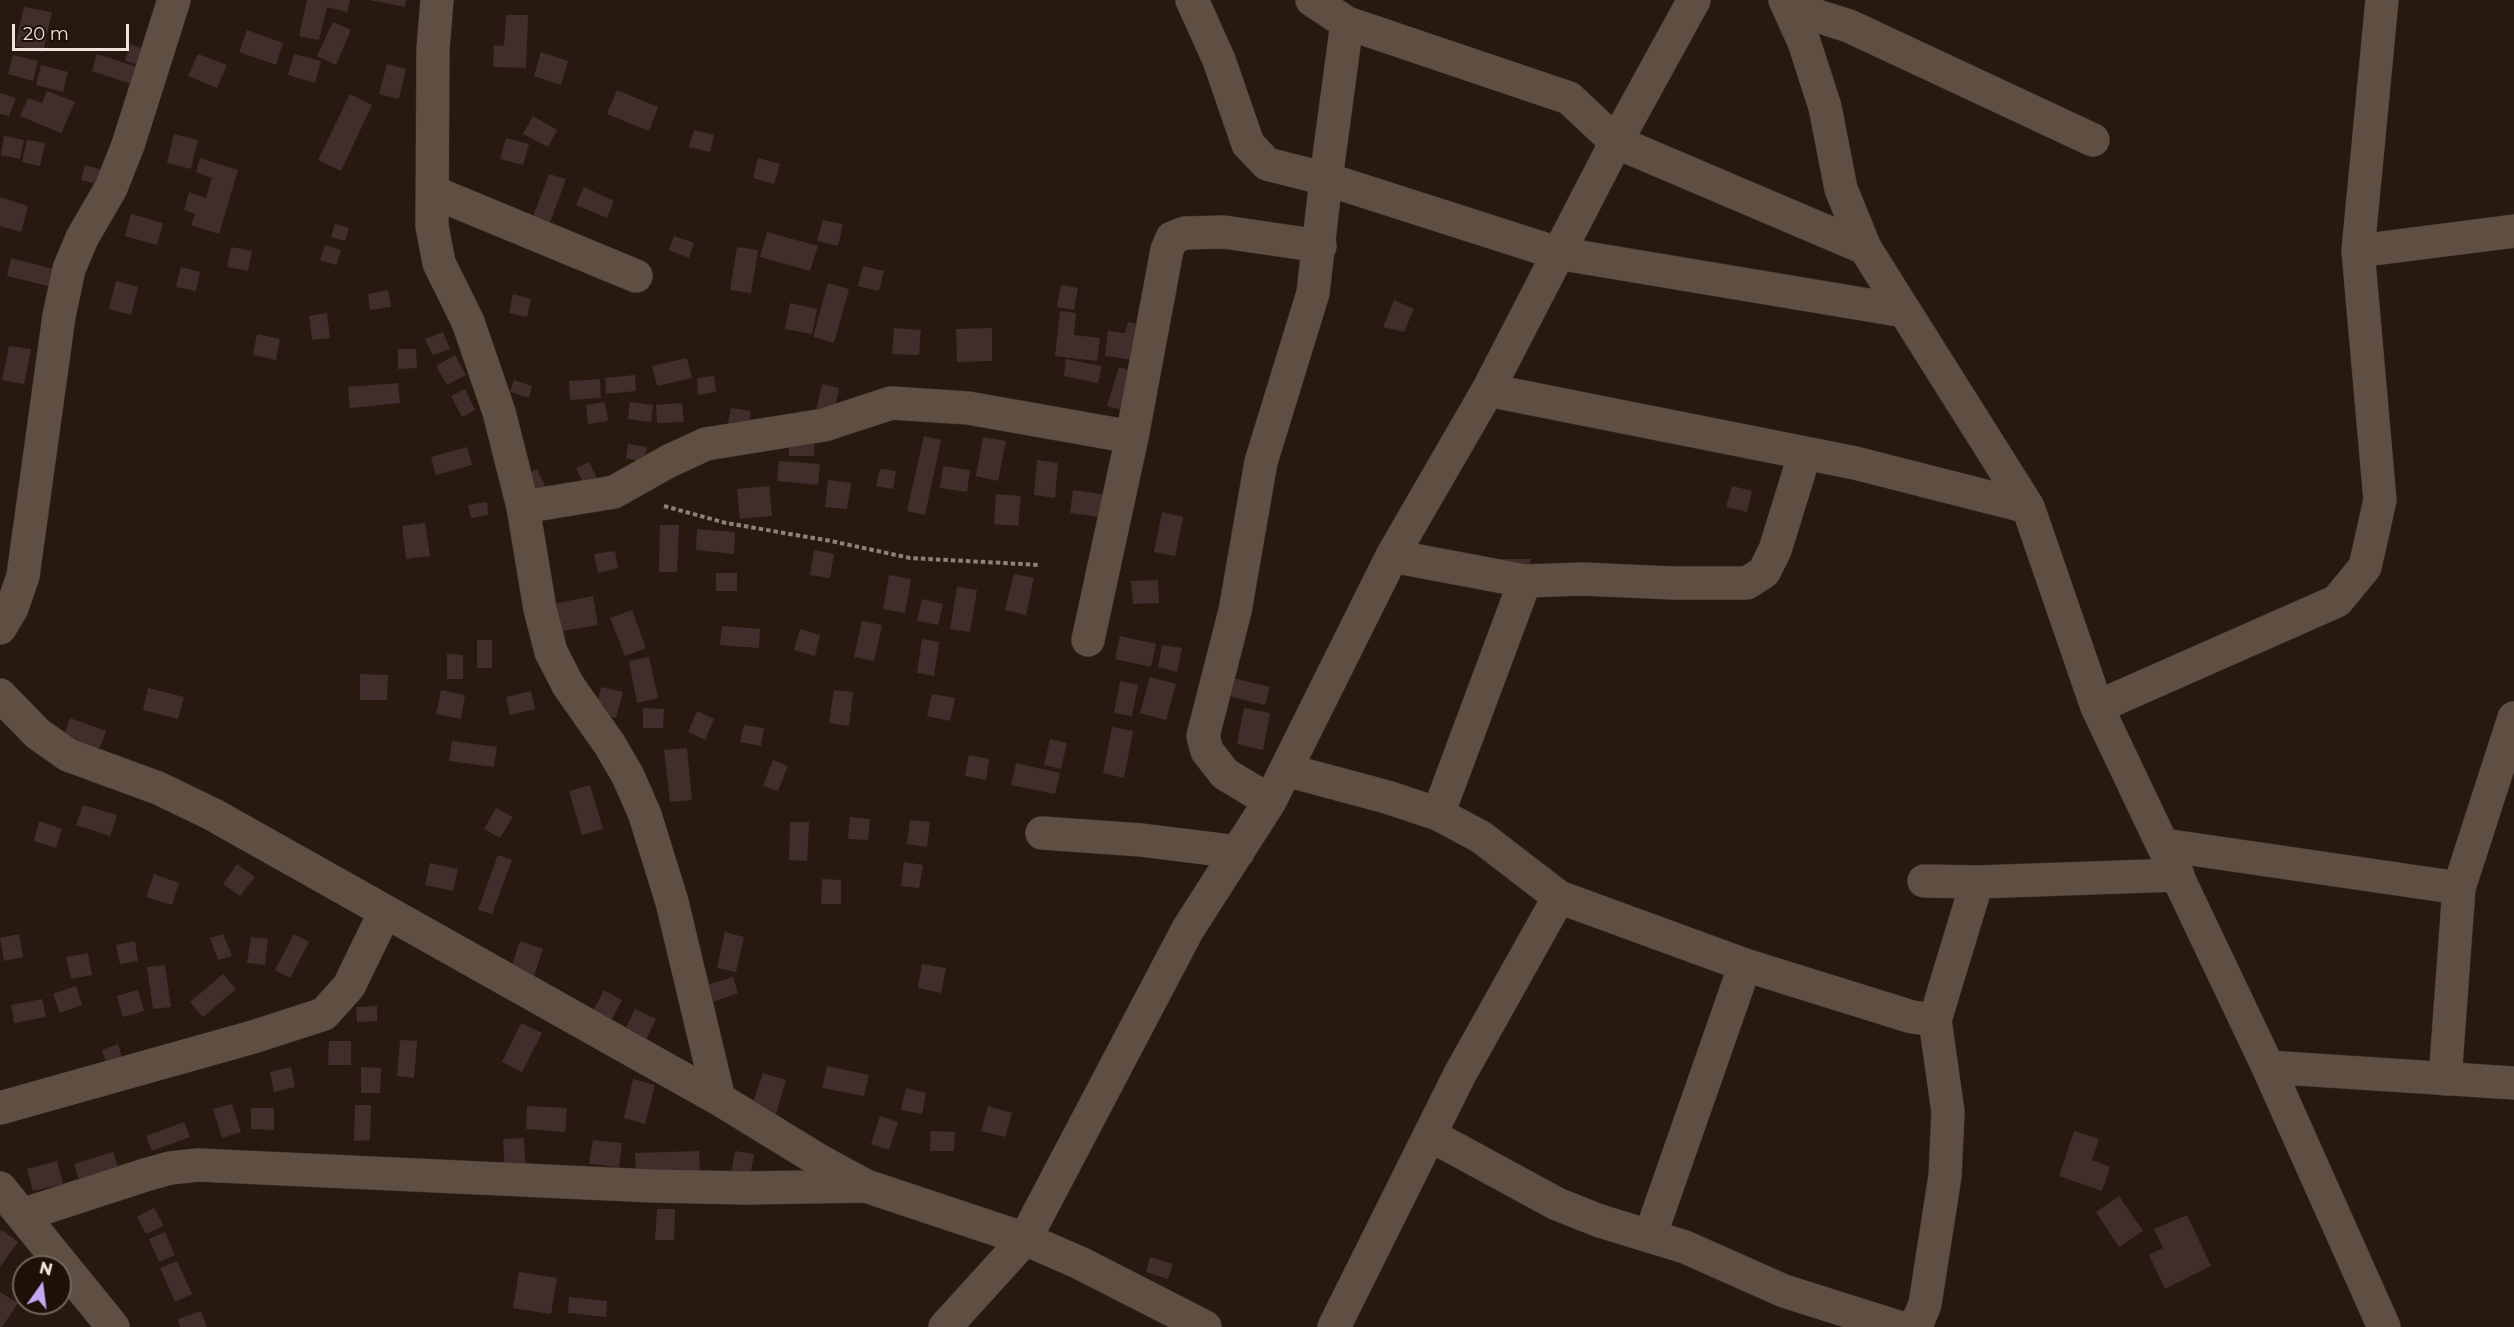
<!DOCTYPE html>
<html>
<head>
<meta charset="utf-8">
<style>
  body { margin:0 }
  #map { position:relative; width:2514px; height:1327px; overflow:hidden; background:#27190f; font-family:Montserrat,sans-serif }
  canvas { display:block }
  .north { position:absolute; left:12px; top:1255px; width:60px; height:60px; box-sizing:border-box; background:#1e1006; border:2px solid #71655c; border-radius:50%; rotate:14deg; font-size:16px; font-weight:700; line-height:24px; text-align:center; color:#eee4dd }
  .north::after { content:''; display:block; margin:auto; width:21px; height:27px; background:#c1a8f3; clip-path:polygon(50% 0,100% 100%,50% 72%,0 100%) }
  .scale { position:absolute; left:12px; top:24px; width:117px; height:27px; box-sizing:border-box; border:3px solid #eee4dd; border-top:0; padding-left:8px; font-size:18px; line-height:21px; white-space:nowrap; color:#eee4dd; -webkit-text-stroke:4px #1e1006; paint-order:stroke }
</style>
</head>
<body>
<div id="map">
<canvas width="2514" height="1327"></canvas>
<div class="north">N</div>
<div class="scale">20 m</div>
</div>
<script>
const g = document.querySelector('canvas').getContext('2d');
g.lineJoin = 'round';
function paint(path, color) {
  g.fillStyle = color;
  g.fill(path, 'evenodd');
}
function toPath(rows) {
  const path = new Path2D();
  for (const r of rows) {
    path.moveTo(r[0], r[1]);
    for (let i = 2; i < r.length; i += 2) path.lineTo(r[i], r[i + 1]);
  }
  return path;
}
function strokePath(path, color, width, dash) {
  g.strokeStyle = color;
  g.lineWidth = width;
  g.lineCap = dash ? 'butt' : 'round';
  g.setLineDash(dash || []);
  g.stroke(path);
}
const building = toPath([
  [307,0,350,0,347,12,327,7,319,40,299,36],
  [369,0,406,0,405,7],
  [24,7,52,12,43,52,15,46],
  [506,15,528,15,526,68,493,67,494,45,504,46],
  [333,22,351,30,336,65,317,56],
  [247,30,283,43,276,65,239,52],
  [130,44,150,51,145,67,125,61],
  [541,52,568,61,561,85,534,76],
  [97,54,140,68,134,85,92,71],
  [198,54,227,65,217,88,188,76],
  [294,54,321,61,315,83,288,75],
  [13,55,38,61,33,81,8,74],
  [387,64,406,69,399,99,379,94],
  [41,65,68,72,63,92,36,85],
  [617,90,658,107,649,131,607,114],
  [47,91,75,102,61,133,20,116,28,98,42,103],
  [0,93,16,98,9,116,0,114],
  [350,94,372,105,341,171,318,160],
  [533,116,557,130,548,147,523,134],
  [694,130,714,135,710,152,689,147],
  [174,134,198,140,191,169,167,163],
  [4,136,24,140,20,159,1,155],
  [506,138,529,144,523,165,500,159],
  [27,140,45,143,40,166,22,162],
  [200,158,238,170,219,234,191,225,195,214,184,210,189,192,206,198,212,178,196,172],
  [758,158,780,164,774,184,753,178],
  [85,165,104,170,101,185,81,180],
  [549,174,566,179,546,233,529,227],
  [584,187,614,201,607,218,576,205],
  [0,197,28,206,21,232,0,226],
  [131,214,163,223,157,245,125,236],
  [823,220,843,224,838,246,817,241],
  [335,224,349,228,345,241,331,237],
  [767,232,818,246,810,271,760,257],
  [674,236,694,243,689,258,669,250],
  [325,245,341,250,336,265,320,260],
  [231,247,252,251,248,271,227,267],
  [737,247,758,250,751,293,730,290],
  [11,258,53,269,48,286,7,276],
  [863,266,884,271,879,291,858,286],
  [181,267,200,272,196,291,176,287],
  [116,281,138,287,131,315,109,309],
  [828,283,849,289,834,343,813,337],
  [1061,285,1078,288,1074,310,1057,307],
  [388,290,391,307,370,310,368,294],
  [513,294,531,299,527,317,509,313],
  [1394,300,1414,309,1404,332,1383,327],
  [790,303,817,309,812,334,785,329],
  [1060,311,1076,313,1074,335,1100,338,1097,361,1055,356],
  [327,313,330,338,312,340,309,316],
  [1128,322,1147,325,1142,361,1105,356,1108,331,1125,333],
  [894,328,921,330,919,355,892,354],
  [992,328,992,361,957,362,956,329],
  [443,332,450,349,433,355,425,339],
  [257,334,280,339,276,360,253,355],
  [9,346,31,349,24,384,2,380],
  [398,349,416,349,417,368,398,369],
  [455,355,466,375,447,385,436,366],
  [687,358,692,378,657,386,652,366],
  [1066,359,1102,366,1098,383,1064,376],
  [1119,367,1138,373,1127,411,1107,406],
  [635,375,636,391,606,394,605,378],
  [714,376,716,392,698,395,697,378],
  [600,379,601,398,570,400,569,381],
  [514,380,532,386,529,398,510,392],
  [398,383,400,403,350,408,348,387],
  [822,384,839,388,833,419,815,415],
  [465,389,475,410,462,417,451,396],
  [605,402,608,421,588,424,586,405],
  [630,402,653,405,651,422,628,419],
  [682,403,684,422,657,423,656,405],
  [731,408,751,411,749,427,728,423],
  [924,436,941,440,925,515,907,511],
  [983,437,1006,441,998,481,976,476],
  [789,441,815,441,814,456,789,456],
  [628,444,647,447,644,462,626,458],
  [467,447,472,465,436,475,431,457],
  [1037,460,1058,463,1055,498,1034,495],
  [779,461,820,464,818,485,777,481],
  [589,462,598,480,585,486,576,468],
  [943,466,970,470,967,492,940,488],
  [537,469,546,488,536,492,527,474],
  [880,469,896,471,893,489,876,486],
  [828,480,851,483,847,509,825,507],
  [769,486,772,516,740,519,737,489],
  [1732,486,1752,491,1747,512,1726,507],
  [1073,490,1109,495,1106,518,1070,513],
  [996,494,1021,496,1018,526,994,524],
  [487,502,488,515,471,518,468,505],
  [1162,512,1183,517,1175,556,1154,552],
  [425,523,430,556,406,559,402,526],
  [660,525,679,525,677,572,659,572],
  [697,529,735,532,734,554,696,550],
  [814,550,834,554,830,578,810,575],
  [615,551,618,568,598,573,594,554],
  [1497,559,1531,559,1527,578],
  [716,573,737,573,737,591,716,591],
  [1014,574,1034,578,1026,615,1005,610],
  [889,575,911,579,905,613,883,609],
  [1158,580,1159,603,1133,604,1131,581],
  [957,587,977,590,970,632,950,629],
  [593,596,598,625,552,633,547,605],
  [922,599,943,604,938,625,917,621],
  [632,610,646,648,625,656,610,618],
  [862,621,882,625,874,661,854,657],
  [722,626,760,629,759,648,720,645],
  [800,629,820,635,815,656,794,650],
  [1120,636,1156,644,1151,667,1115,659],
  [922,639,939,642,934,676,917,673],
  [477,640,492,640,492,668,477,668],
  [1162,645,1182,648,1177,672,1158,667],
  [447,654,463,655,463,679,447,679],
  [649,657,658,698,637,703,629,661],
  [360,674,388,675,387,700,360,700],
  [1150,677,1176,684,1166,720,1140,713],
  [1233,678,1270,687,1265,705,1229,696],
  [1120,681,1138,685,1132,716,1114,713],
  [601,687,623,692,616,718,595,713],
  [148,688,184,697,178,719,143,710],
  [441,690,465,695,461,719,436,714],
  [834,690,853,692,849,726,829,723],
  [531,691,535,709,510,715,506,697],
  [932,694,955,698,950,721,927,716],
  [643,708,664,709,663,728,643,728],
  [1244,708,1270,713,1263,750,1237,744],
  [697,711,714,719,705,740,688,732],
  [70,718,106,731,97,754,62,741],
  [744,725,764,728,761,746,740,742],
  [1112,727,1133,731,1124,778,1103,773],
  [1050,739,1067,743,1061,769,1044,765],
  [452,741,497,747,494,767,449,761],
  [687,748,692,800,670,802,664,750],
  [969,755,989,759,986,780,965,776],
  [773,760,788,766,778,791,763,786],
  [1016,763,1060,773,1055,794,1011,785],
  [590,785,603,829,582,835,569,791],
  [83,805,117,815,110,836,76,825],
  [496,808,513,817,500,838,484,829],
  [850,817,870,819,868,840,848,839],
  [910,820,930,822,927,847,907,844],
  [39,821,62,829,56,848,34,841],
  [790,822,809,822,807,861,789,860],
  [498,855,512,860,492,914,478,910],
  [904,862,923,865,919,888,901,886],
  [430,863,458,869,453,891,425,885],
  [237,864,255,877,240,896,223,884],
  [154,874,179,883,172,905,146,897],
  [822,879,841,880,841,904,821,904],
  [725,932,744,937,736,972,717,968],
  [19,934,23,957,4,961,0,938],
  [223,934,232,956,218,960,210,938],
  [294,934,309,942,290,978,275,970],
  [251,937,268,939,265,965,247,963],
  [135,941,138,961,120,964,116,945],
  [520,941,543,949,532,982,509,975],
  [88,953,92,975,71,979,66,957],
  [922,964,946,968,941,993,918,988],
  [165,965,171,1007,153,1009,147,967],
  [223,974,236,989,203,1017,190,1002],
  [733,977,738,993,713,1002,707,985],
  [76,986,82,1005,60,1013,53,994],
  [138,990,144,1011,123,1017,117,996],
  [604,990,622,1000,606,1030,588,1020],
  [42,999,46,1017,14,1023,11,1005],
  [377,1006,377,1021,357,1022,356,1007],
  [635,1009,656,1019,641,1050,620,1040],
  [521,1023,542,1033,522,1072,502,1062],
  [400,1040,417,1041,414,1078,397,1076],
  [329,1041,351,1041,351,1065,328,1065],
  [118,1044,124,1065,109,1070,102,1050],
  [827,1066,869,1075,864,1096,822,1088],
  [291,1067,295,1087,274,1092,270,1072],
  [361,1067,381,1068,380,1093,361,1093],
  [763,1073,786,1080,774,1120,750,1112],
  [633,1079,655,1085,645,1124,624,1118],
  [906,1088,926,1093,922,1114,901,1110],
  [232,1104,241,1132,222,1138,213,1109],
  [355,1105,371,1105,370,1140,354,1141],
  [527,1106,567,1108,565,1132,526,1129],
  [988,1106,1012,1113,1005,1137,981,1131],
  [251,1108,274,1108,274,1130,251,1129],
  [880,1116,898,1122,889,1150,871,1144],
  [184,1122,190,1137,152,1151,146,1136],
  [931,1131,955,1132,954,1151,930,1151],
  [2074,1131,2099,1139,2092,1160,2110,1167,2102,1191,2059,1176],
  [524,1138,526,1173,505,1173,503,1139],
  [593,1140,622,1143,619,1167,589,1164],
  [699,1151,700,1173,636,1175,635,1153],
  [735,1151,754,1154,750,1178,731,1174],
  [113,1152,120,1172,81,1185,74,1164],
  [57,1161,63,1184,33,1191,27,1169],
  [2119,1196,2143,1231,2119,1247,2096,1212],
  [154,1208,164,1226,146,1234,137,1217],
  [657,1209,675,1209,674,1240,655,1240],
  [2187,1215,2211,1266,2165,1289,2149,1255,2163,1248,2154,1229],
  [2,1230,18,1242,0,1267,0,1232],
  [165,1232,175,1255,159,1262,149,1239],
  [1150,1257,1173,1264,1168,1279,1146,1272],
  [177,1261,192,1294,175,1302,160,1268],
  [519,1272,557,1278,551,1314,513,1308],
  [0,1292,18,1303,2,1327,0,1327],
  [569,1297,607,1301,606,1317,568,1313],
  [201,1311,207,1327,180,1327,178,1319]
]);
const path = toPath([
  [664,506,726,523,831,541,910,558,1040,565]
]);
const minor = toPath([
  [437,0,433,49,432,226,439,263,468,322,499,412,523,507,540,609,551,652,568,685,610,745,628,776,645,815,672,902,719,1099],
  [1192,0,1219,60,1248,144,1267,164,1326,179,1313,293,1261,462,1235,611,1203,736,1207,751,1225,774,1270,801],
  [1312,0,1347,23,1569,98,1616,142,1865,248],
  [1785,0,1804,42,1825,107,1841,189,1865,248,2028,507,2097,707,2268,1067,2384,1327],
  [1789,7,1849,26,2093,140],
  [1347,23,1326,179,1557,253,1904,311],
  [433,192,636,276],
  [2358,251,2514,231],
  [1488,390,1855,463,2028,507],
  [523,507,614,492,669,461,706,444,824,425,891,403,968,408,1132,437],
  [1392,556,1525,581,1438,814],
  [1525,581,1582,579,1673,583,1747,583,1764,572,1775,550,1805,453],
  [0,628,12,608,23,576,59,316,69,269,82,238,111,188,128,145,174,0],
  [1088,640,1132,437,1167,250,1172,238,1185,233,1224,232,1320,246],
  [0,695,38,734,68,755,158,788,212,814,719,1099,820,1161,864,1185],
  [2097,707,2337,601,2365,567,2380,500,2358,251,2382,0],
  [1286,770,1387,797,1438,814,1481,837,1559,897,1745,965,1912,1017,1935,1020],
  [1042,833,1141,840,1238,852],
  [2164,845,2459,888],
  [1924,881,1977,882,2178,875],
  [2268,1067,2514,1083],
  [2445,1079,2459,888,2514,718],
  [0,1108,253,1037,324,1014,349,986,385,912],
  [1430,1135,1557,1204,1600,1221,1685,1247,1784,1291,1898,1327],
  [0,1188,113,1327],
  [22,1215,145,1175,170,1168,198,1165,653,1186,746,1188,866,1186,1025,1239,1080,1263,1205,1327],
  [1650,1236,1745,965],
  [945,1327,1025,1239,1188,929,1270,801,1392,556,1488,390,1616,142,1694,0],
  [1334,1327,1460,1074,1559,897],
  [1911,1327,1919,1319,1925,1304,1945,1176,1948,1112,1935,1020,1977,882]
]);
paint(building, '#412e2c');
strokePath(minor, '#3c322c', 34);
strokePath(path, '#8d8179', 4, [4.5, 3]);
strokePath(minor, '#5f4f43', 33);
</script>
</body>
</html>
